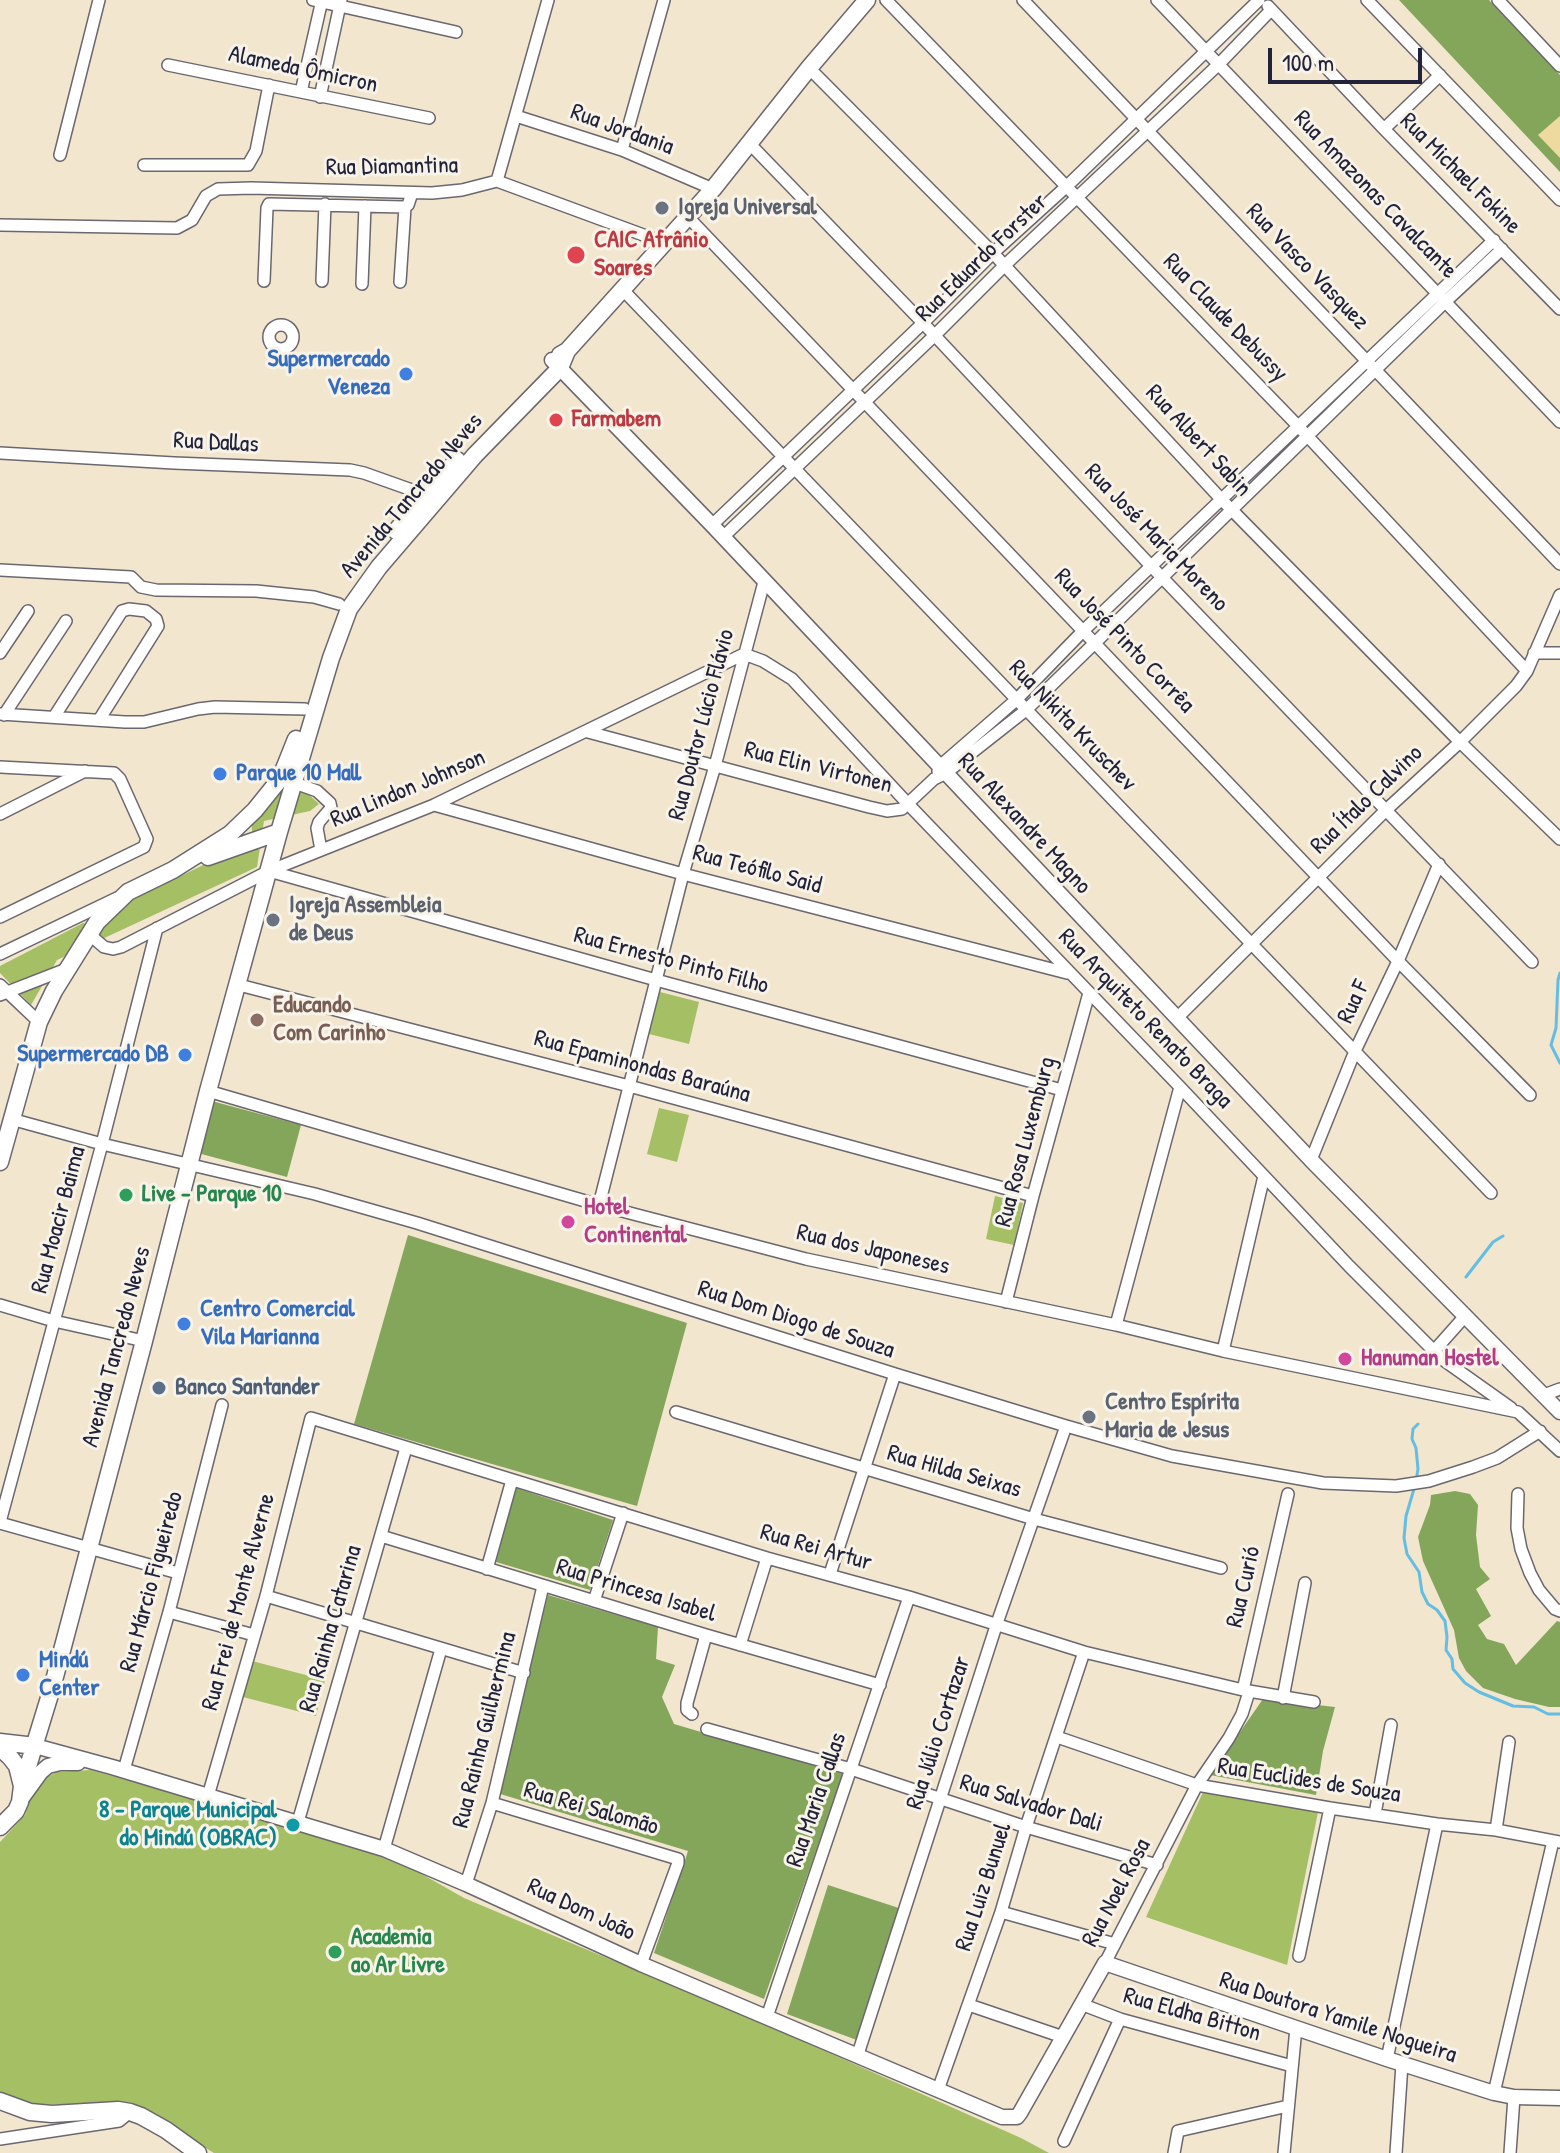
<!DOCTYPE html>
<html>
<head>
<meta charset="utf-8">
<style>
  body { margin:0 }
  #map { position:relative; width:1560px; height:2153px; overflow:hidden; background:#f2e6ce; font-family:"Patrick Hand",sans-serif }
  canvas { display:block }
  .scale { position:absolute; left:1268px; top:48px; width:154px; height:36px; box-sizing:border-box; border:4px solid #22223b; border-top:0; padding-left:10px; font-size:24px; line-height:28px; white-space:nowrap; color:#22223b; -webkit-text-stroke:6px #f7f3e8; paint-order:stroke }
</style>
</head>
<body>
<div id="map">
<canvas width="1560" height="2153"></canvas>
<div class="scale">100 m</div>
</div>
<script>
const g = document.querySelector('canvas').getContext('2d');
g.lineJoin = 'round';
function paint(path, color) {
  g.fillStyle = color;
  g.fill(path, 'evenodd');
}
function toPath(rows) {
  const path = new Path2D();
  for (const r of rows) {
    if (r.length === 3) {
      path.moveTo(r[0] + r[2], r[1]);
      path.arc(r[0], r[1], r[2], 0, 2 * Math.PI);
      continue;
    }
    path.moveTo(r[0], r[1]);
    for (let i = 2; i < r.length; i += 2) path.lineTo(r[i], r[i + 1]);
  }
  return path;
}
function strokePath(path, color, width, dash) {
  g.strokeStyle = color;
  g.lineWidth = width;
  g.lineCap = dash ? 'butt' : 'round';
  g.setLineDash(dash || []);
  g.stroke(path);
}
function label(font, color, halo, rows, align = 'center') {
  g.font = font + ' "Patrick Hand",sans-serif';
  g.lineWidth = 6;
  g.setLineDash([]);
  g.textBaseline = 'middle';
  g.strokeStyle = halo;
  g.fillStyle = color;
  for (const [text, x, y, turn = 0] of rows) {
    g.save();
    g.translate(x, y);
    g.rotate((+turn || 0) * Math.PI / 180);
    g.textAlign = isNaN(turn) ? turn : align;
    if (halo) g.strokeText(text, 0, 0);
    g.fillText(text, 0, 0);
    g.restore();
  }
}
const green = toPath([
  [305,791,319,804,310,811,264,821,257,867,57,960,31,1005,0,973,0,966,83,923,95,926,137,897,253,841,251,819,276,792],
  [660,992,699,1002,689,1044,649,1034],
  [659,1108,689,1115,677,1162,647,1154],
  [995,1196,1023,1203,1014,1245,986,1239],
  [252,1661,325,1680,316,1716,243,1697],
  [91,1770,383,1852,464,1898,771,2027,1021,2138,1049,2153,214,2153,135,2105,95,2103,41,2105,9,2097,0,2093,0,1842,25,1815,33,1790,41,1780,57,1772],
  [1203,1792,1318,1812,1287,1965,1146,1917]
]);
const forest = toPath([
  [1399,0,1489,0,1560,75,1560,172],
  [208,1100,301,1125,287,1177,194,1152],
  [408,1235,687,1323,637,1506,354,1424],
  [516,1488,613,1520,590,1590,496,1562],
  [1455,1491,1470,1494,1478,1505,1476,1535,1480,1567,1490,1579,1476,1589,1491,1616,1478,1625,1487,1639,1504,1644,1516,1665,1557,1621,1560,1622,1560,1707,1549,1707,1515,1699,1483,1688,1466,1671,1459,1658,1454,1630,1423,1561,1418,1537,1430,1505,1431,1495],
  [548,1595,658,1627,656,1659,675,1665,662,1697,674,1724,843,1774,764,1999,654,1953,688,1851,497,1793],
  [1263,1699,1335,1707,1323,1751,1316,1795,1210,1775],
  [828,1885,905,1910,862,2042,787,2014]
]);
const sand = toPath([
  [1560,116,1560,158,1538,135]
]);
const stream = toPath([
  [1560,973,1558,980,1556,1028,1551,1045,1560,1063],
  [1466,1277,1493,1242,1503,1236],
  [1416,1481,1418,1469,1416,1448,1412,1439,1413,1429,1418,1424],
  [1414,1489,1406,1516,1404,1538,1407,1554,1419,1572,1422,1592,1428,1604,1437,1610,1445,1621,1447,1637,1446,1650,1452,1659,1453,1669,1465,1683,1479,1692,1513,1706,1534,1707,1548,1714,1560,1714]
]);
const minor = toPath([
  [313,0,456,32],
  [886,0,1298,426,1527,671],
  [1023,0,1560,564],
  [1157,0,1560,422],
  [1367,0,1560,200],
  [1498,0,1560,66],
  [1268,6,1384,129,1560,309],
  [168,65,429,118],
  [809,68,993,253,1221,499,1460,742,1560,839],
  [301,92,322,0],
  [320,97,341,0],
  [516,116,622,150,713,189],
  [1384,129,1440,75],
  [749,143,923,323,1151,566,1532,962],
  [622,150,664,0],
  [60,155,99,0],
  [144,165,248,165,256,151,269,85],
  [497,181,548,0],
  [688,217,1398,961,1530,1095],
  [0,225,177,228,192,220,206,196,218,189,251,188,432,193,462,190,497,181,665,243],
  [264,281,267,208,269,204,405,207],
  [322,281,325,204],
  [400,282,405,207,408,205,412,193],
  [362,284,365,206],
  [622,289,1491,1193],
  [281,337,12],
  [0,453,174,463,350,470,364,473,426,495],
  [712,525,923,323,993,253,1067,186,1259,0],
  [723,537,934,336,1005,265,1218,65,1271,10],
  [0,570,131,577,141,587,156,590,256,591,314,597,339,604],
  [0,653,28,611],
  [1534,653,1560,653],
  [744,654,763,661,792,679,909,805,1180,1087,1349,1266,1442,1359,1511,1408],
  [0,714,125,722,144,722,198,709,215,707,305,709],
  [4,715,66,621],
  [54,717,122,611,129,609,146,611,156,619,158,626,99,720],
  [588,732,869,807,887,811,902,809,934,779,946,773,1026,710,1446,301,1502,249],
  [0,767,114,773,120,779,147,839,144,847,0,917],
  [938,771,940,766,1016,700,1084,630,1494,240],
  [289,781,317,791,330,803,331,808,319,822,317,828,321,850],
  [434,805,683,874,1067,973],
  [0,814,85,771],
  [269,871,656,980,1062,1090],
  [89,934,104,947,113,949,121,947,269,871,434,805,744,654],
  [0,954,117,898],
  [0,985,39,1022],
  [239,985,629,1086,1033,1196],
  [0,995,69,968],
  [1177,1018,1386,810,1460,742,1516,686,1527,671,1560,595],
  [208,1091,599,1205,806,1259,1116,1325,1223,1351,1518,1412,1560,1451],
  [11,1119,102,1144,315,1194,417,1223,895,1374,1066,1426,1172,1456,1323,1483,1396,1486,1429,1481,1473,1467,1497,1458,1540,1431],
  [1311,1160,1355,1051,1398,961,1439,864],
  [599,1205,683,874,715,766,764,582],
  [1006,1302,1033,1196,1089,993],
  [0,1305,54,1321,144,1341],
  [1116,1325,1180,1087],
  [1223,1351,1264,1176],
  [1434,1351,1466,1315],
  [1544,1395,1560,1389],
  [676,1412,1034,1519,1221,1568],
  [1518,1494,1517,1528,1521,1549,1530,1573,1539,1590,1555,1609,1560,1611],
  [0,1522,102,1144,157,928],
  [0,1523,178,1573],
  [381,1536,706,1635,880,1685],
  [487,1569,512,1480],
  [830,1574,895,1374],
  [266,1596,524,1673],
  [594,1601,623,1513],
  [169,1612,254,1635],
  [740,1645,767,1558],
  [1243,1690,1288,1494],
  [1283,1698,1305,1583],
  [692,1714,687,1710,687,1703,706,1635],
  [707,1729,851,1769,1026,1827,1157,1865],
  [1057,1737,1197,1785,1330,1808,1437,1824,1496,1830,1560,1842],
  [124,1770,169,1612,222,1405],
  [208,1796,266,1596,311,1418,767,1558,909,1597,1084,1652,1243,1690,1314,1702],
  [492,1803,678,1859,678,1863,641,1964],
  [1375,1814,1391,1725],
  [298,1822,406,1448],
  [1496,1830,1509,1742],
  [384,1849,441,1649],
  [466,1884,492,1803,543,1586],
  [1001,1912,1115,1944],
  [1299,1956,1330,1808],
  [1105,1963,1197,1785,1229,1738,1242,1714,1249,1692],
  [1081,2004,1120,2019,1292,2066],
  [969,2005,1063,2037],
  [767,2017,909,1597],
  [858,2054,996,1626,1066,1426],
  [1387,2059,1437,1824],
  [938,2090,1001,1912,1026,1827,1084,1652],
  [1494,2093,1553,1841],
  [0,2139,119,2121,130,2112],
  [1064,2141,1120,2019],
  [1174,2153,1178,2131,1288,2106],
  [1284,2153,1296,2028],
  [1396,2153,1402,2064],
  [1510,2153,1514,2097]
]);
const tertiary = toPath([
  [552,360,712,525,1311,1160,1560,1412],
  [35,1746,112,1767,384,1849,466,1884,641,1964,1002,2117,1017,2117,1020,2113,1105,1963,1387,2059,1494,2093,1514,2097,1560,2098],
  [20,1801,41,1772,48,1766,60,1763,78,1763]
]);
const secondary = toPath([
  [560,355,567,351,713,189,809,68,867,0],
  [396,531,457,460],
  [208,857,279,832],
  [0,1162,39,1022,54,991,97,922,128,892,173,870,230,834,255,810,280,779,296,739],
  [0,1742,35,1746],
  [0,1748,10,1757,17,1766,22,1786,20,1802,16,1811,0,1827],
  [22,1786,52,1688,144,1341,208,1091,279,832,331,658,349,609,379,567,475,455,560,368,567,351],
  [0,2101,30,2112,52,2114,118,2110,130,2112,141,2116,166,2130,198,2153]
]);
const markers = [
  [662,208,8,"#6b7280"],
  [576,255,10,"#e0444e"],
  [406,374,8,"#3f7fe0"],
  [556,420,8,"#e0444e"],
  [220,774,8,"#3f7fe0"],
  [273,920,8,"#6b7280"],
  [257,1020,8,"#8d6e63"],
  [185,1055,8,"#3f7fe0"],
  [126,1195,8,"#2e9e5b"],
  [568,1222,8,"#d1479c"],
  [184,1324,8,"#3f7fe0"],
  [1345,1359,8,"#d1479c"],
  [159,1388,8,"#5c6f8a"],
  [1089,1417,8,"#6b7280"],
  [23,1675,8,"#3f7fe0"],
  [293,1825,8,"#0f9aa8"],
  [335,1952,8,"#2e9e5b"]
];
const streetNames = [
  ["Alameda Ômicron",303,70,12],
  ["Rua Jordania",622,130,20],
  ["Rua Diamantina",392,167,-1],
  ["Rua Michael Fokine",1460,174,45],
  ["Rua Amazonas Cavalcante",1375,195,46],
  ["Rua Eduardo Forster",982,258,-44],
  ["Rua Vasco Vasquez",1307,267,46],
  ["Rua Claude Debussy",1225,318,46],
  ["Rua Albert Sabin",1198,441,47],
  ["Rua Dallas",216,443,3],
  ["Avenida Tancredo Neves",412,496,-50],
  ["Rua José Maria Moreno",1156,538,46],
  ["Rua José Pinto Corrêa",1124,641,46],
  ["Rua Doutor Lúcio Flávio",702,725,-75],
  ["Rua Nikita Kruschev",1072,726,46],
  ["Rua Elin Virtonen",818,768,14],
  ["Rua Lindon Johnson",408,789,-23],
  ["Rua Ítalo Calvino",1367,800,-44],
  ["Rua Alexandre Magno",1024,824,47],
  ["Rua Teófilo Said",757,870,15],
  ["Rua Ernesto Pinto Filho",671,961,15],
  ["Rua F",1354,1002,-65],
  ["Rua Arquiteto Renato Braga",1145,1019,46],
  ["Rua Epaminondas Baraúna",642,1067,15],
  ["Rua Rosa Luxemburg",1026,1142,-75],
  ["Rua Moacir Baima",59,1220,-75],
  ["Rua dos Japoneses",873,1250,13],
  ["Rua Dom Diogo de Souza",796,1320,18],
  ["Avenida Tancredo Neves",117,1347,-75],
  ["Rua Hilda Seixas",954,1472,16],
  ["Rua Rei Artur",816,1548,16],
  ["Rua Márcio Figueiredo",152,1582,-75],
  ["Rua Curió",1244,1587,-77],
  ["Rua Princesa Isabel",636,1591,17],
  ["Rua Frei de Monte Alverne",239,1602,-75],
  ["Rua Rainha Catarina",331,1629,-74],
  ["Rua Rainha Guilhermina",485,1730,-76],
  ["Rua Júlio Cortazar",939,1733,-72],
  ["Rua Euclides de Souza",1309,1781,9],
  ["Rua Maria Callas",817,1800,-71],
  ["Rua Salvador Dali",1031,1804,17],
  ["Rua Rei Salomão",591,1809,16],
  ["Rua Luiz Bunuel",984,1887,-72],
  ["Rua Noel Rosa",1117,1893,-62],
  ["Rua Dom João",581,1910,25],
  ["Rua Eldha Bitton",1192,2015,16],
  ["Rua Doutora Yamile Nogueira",1338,2018,18]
];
const worshipNames = [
  ["Igreja Universal",678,208],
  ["Igreja Assembleia",289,906],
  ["de Deus",289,934],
  ["Centro Espírita",1105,1403],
  ["Maria de Jesus",1105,1431]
];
const healthNames = [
  ["CAIC Afrânio",594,241],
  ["Soares",594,269],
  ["Farmabem",572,420]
];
const shopNames = [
  ["Supermercado",390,360,"right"],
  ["Veneza",390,388,"right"],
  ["Parque 10 Mall",236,774],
  ["Supermercado DB",169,1055,"right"],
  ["Centro Comercial",200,1310],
  ["Vila Marianna",200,1338],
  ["Mindú",39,1661],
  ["Center",39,1689]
];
const educationNames = [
  ["Educando",273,1006],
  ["Com Carinho",273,1034]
];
const leisureNames = [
  ["Live - Parque 10",142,1195],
  ["Academia",351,1938],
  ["ao Ar Livre",351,1966]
];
const hotelNames = [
  ["Hotel",584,1208],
  ["Continental",584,1236],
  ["Hanuman Hostel",1361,1359]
];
const serviceNames = [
  ["Banco Santander",175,1388]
];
const cultureNames = [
  ["8 - Parque Municipal",277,1811],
  ["do Mindú (OBRAC)",277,1839]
];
paint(green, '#a5bf65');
paint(forest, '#84a65a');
paint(sand, '#eeda9e');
strokePath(stream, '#64bee2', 3);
strokePath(minor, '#6b676e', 14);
strokePath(tertiary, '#6b676e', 17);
strokePath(secondary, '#6b676e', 19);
strokePath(minor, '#fff', 11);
strokePath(tertiary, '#fff', 14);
strokePath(secondary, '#fff', 16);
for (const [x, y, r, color] of markers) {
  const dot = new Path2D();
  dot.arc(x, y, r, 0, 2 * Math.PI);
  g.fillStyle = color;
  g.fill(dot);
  strokePath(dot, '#f7f3e8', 3);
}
label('24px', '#22223b', '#f7f3e8', streetNames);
label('bold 24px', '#5b616d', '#f7f3e8', worshipNames, 'left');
label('bold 24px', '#be3a42', '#f7f3e8', healthNames, 'left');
label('bold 24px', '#366cbe', '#f7f3e8', shopNames, 'left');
label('bold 24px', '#785e54', '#f7f3e8', educationNames, 'left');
label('bold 24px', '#27864d', '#f7f3e8', leisureNames, 'left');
label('bold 24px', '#b23c85', '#f7f3e8', hotelNames, 'left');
label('bold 24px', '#4e5e75', '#f7f3e8', serviceNames, 'left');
label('bold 24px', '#0d838f', '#f7f3e8', cultureNames, 'right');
</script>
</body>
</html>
